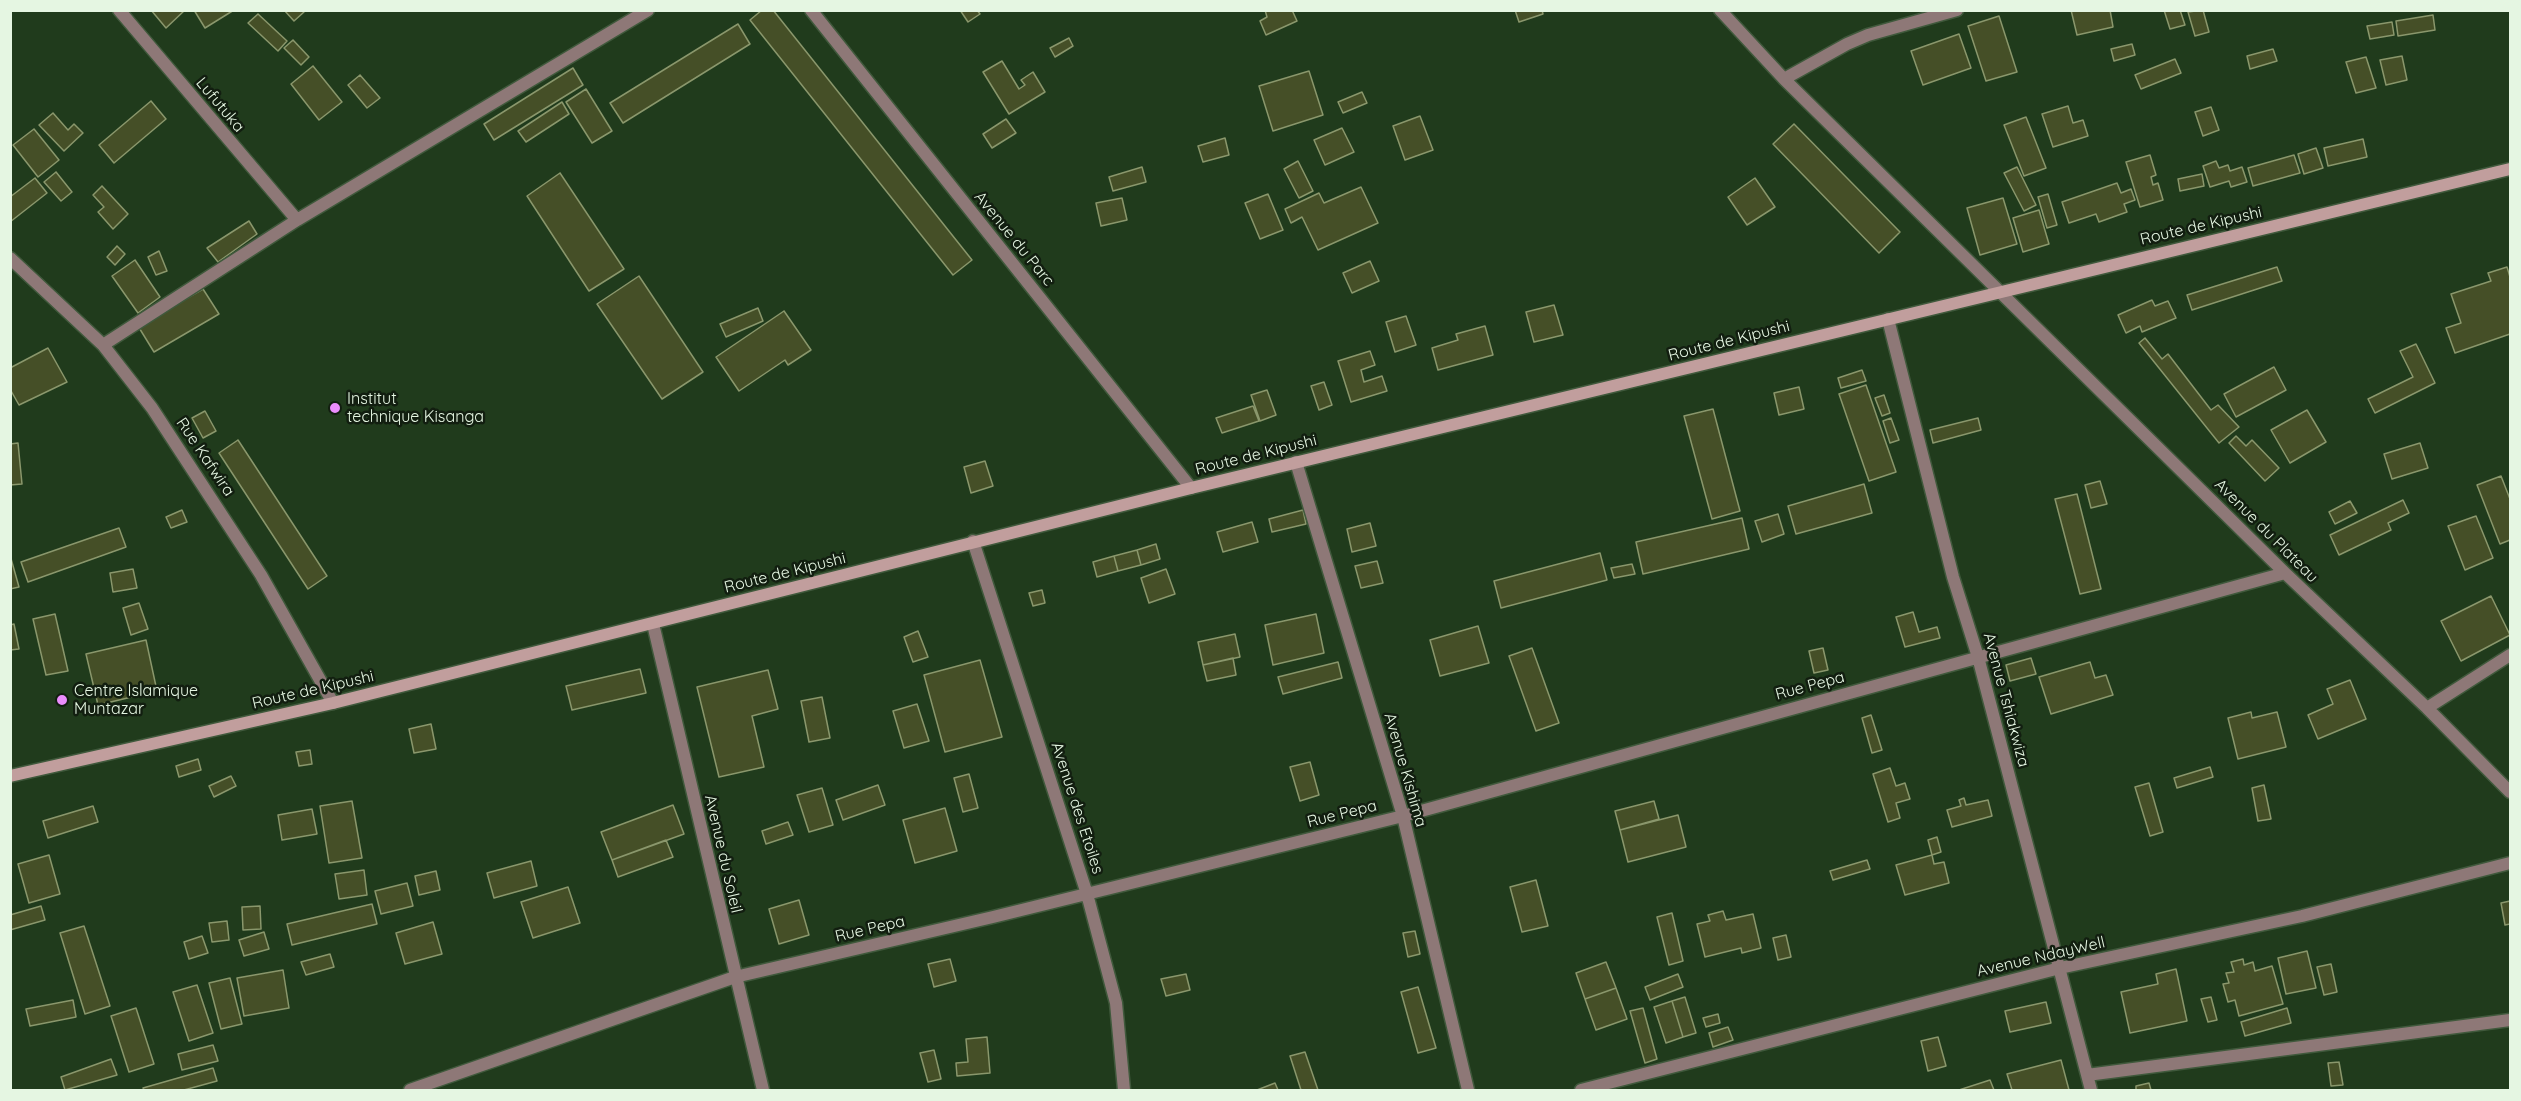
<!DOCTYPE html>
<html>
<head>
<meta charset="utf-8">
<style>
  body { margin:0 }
  #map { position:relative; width:2521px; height:1101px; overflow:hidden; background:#203b1c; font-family:Quicksand,sans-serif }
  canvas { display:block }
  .frame { position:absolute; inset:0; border:12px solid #e5f6e2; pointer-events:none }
</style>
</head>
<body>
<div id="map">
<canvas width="2521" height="1101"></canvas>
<div class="frame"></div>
</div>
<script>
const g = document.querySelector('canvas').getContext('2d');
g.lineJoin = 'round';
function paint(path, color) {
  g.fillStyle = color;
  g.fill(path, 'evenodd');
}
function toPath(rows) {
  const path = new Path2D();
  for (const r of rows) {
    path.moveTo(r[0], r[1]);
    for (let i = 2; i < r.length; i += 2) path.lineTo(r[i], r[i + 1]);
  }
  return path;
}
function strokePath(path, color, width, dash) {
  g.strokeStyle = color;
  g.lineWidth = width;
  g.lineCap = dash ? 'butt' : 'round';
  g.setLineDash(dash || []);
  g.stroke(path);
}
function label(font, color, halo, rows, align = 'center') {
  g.font = font + ' Quicksand,sans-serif';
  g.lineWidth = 5;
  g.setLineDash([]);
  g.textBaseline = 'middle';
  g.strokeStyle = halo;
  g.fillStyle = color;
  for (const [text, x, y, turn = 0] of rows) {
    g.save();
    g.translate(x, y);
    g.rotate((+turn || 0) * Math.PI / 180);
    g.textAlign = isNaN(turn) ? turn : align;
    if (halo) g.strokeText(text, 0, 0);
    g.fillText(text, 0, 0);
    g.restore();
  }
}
const building = toPath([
  [151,10,185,10,166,28,151,10],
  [194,10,234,10,205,28,194,10],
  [284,10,302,10,304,12,294,21,284,10],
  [762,10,773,10,972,260,953,275,750,20,762,10],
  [960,10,977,10,980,14,968,22,960,10],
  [1265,10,1292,10,1297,21,1266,35,1260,21,1267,17,1265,10],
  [1515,10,1542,10,1543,14,1519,22,1515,10],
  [2071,10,2110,10,2113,27,2077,35,2071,10],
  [2164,10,2180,10,2185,25,2170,29,2164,10],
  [2203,10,2209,32,2195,36,2188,12,2203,10],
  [258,14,287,41,278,51,248,23,258,14],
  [2433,15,2435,30,2398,36,2396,21,2433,15],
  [1999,16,2017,72,1986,81,1968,26,1999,16],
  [2392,22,2394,35,2370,39,2367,26,2392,22],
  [738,24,750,44,623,123,610,103,738,24],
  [1959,34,1971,68,1923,85,1911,51,1959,34],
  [1069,38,1073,46,1055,57,1050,48,1069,38],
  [293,40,309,57,301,65,284,48,293,40],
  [2132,44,2135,55,2114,61,2111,49,2132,44],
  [2273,49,2277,61,2250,69,2247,56,2273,49],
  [2402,56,2407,80,2386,85,2380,60,2402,56],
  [2366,57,2376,88,2356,93,2346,62,2366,57],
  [2175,59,2181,73,2141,89,2135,75,2175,59],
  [1002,61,1019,89,1025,85,1021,80,1033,72,1045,92,1009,114,983,72,1002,61],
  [313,66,342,102,319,120,291,84,313,66],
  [573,68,583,85,494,140,484,124,573,68],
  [1309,71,1323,115,1273,131,1259,86,1309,71],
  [360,75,380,98,367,108,348,85,360,75],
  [586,89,612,131,592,143,566,102,586,89],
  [1362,92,1367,103,1343,113,1338,102,1362,92],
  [151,101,166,119,114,163,99,145,151,101],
  [562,102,569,114,526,142,518,131,562,102],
  [2068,106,2073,123,2083,120,2088,136,2053,147,2042,114,2068,106],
  [2211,107,2219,130,2203,136,2195,112,2211,107],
  [53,113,68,130,74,124,83,133,64,151,39,125,53,113],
  [1420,116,1433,150,1405,160,1393,126,1420,116],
  [2026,117,2046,168,2024,176,2004,125,2026,117],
  [1006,119,1016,133,992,148,983,134,1006,119],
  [1794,124,1900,232,1879,253,1773,144,1794,124],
  [1342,128,1354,152,1325,165,1314,140,1342,128],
  [34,129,59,160,38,177,13,145,34,129],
  [1225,138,1229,155,1203,162,1198,146,1225,138],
  [2363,139,2367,157,2328,166,2324,148,2363,139],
  [2316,148,2323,168,2304,174,2298,154,2316,148],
  [2150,155,2156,175,2151,177,2153,185,2158,183,2163,200,2140,207,2126,162,2150,155],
  [2294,155,2300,173,2253,186,2248,168,2294,155],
  [1298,161,1313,191,1299,198,1284,169,1298,161],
  [2216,161,2219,168,2228,165,2230,171,2242,167,2247,182,2231,187,2229,181,2210,187,2203,166,2216,161],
  [1142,167,1146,182,1113,191,1109,177,1142,167],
  [2017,167,2036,205,2024,211,2004,173,2017,167],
  [56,172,72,192,61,201,44,182,56,172],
  [560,173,624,269,589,291,527,196,560,173],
  [2202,174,2204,186,2180,191,2178,179,2202,174],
  [35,178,47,193,10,222,10,197,35,178],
  [1755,178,1775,207,1747,225,1728,197,1755,178],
  [2117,183,2121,193,2131,189,2135,200,2124,204,2127,212,2099,222,2096,214,2069,223,2062,202,2117,183],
  [102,186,128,214,113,229,98,212,104,207,93,195,102,186],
  [1361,187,1378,223,1318,250,1302,217,1291,223,1285,209,1319,193,1324,203,1361,187],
  [1268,194,1283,230,1260,239,1245,203,1268,194],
  [2048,194,2057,225,2047,228,2038,197,2048,194],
  [1122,198,1127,220,1101,226,1096,203,1122,198],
  [2003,198,2017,244,1980,255,1967,208,2003,198],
  [2039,210,2049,244,2023,252,2013,218,2039,210],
  [249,221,257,234,218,262,207,248,249,221],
  [117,246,125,254,115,265,107,257,117,246],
  [159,251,167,271,156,275,148,257,159,251],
  [135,260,160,297,138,313,112,276,135,260],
  [1370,261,1379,281,1352,293,1343,273,1370,261],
  [2277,267,2282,281,2192,310,2187,295,2277,267],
  [2507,267,2510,277,2510,334,2455,353,2446,328,2461,323,2451,294,2491,281,2488,273,2507,267],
  [639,276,703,372,662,399,597,304,639,276],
  [203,289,219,314,154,352,138,326,203,289],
  [2152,300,2155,306,2168,301,2176,318,2142,332,2140,326,2126,333,2118,315,2152,300],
  [1554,305,1563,335,1534,342,1526,312,1554,305],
  [758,308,763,321,726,337,720,324,758,308],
  [784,311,811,350,788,365,785,360,739,391,716,357,784,311],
  [1406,316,1416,345,1395,352,1386,322,1406,316],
  [1485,326,1493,355,1438,370,1432,348,1458,340,1456,334,1485,326],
  [2145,338,2162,359,2168,354,2211,410,2218,405,2239,427,2219,443,2139,343,2145,338],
  [2416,344,2435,383,2375,413,2368,399,2413,377,2400,351,2416,344],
  [48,348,67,382,19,405,10,389,10,368,48,348],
  [1370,351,1375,365,1361,370,1364,382,1382,376,1387,391,1351,402,1338,361,1370,351],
  [2274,367,2286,390,2236,417,2224,394,2274,367],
  [1862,370,1866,381,1841,388,1838,378,1862,370],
  [1324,382,1332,405,1319,410,1311,386,1324,382],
  [1866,385,1896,472,1869,481,1839,394,1866,385],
  [1799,387,1804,409,1779,415,1774,393,1799,387],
  [1267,390,1276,415,1260,421,1251,395,1267,390],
  [1884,395,1890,413,1882,416,1875,398,1884,395],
  [1253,406,1259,421,1222,433,1216,418,1253,406],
  [1713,409,1740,511,1712,519,1684,416,1713,409],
  [2307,410,2326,442,2290,463,2271,430,2307,410],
  [205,411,216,431,203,438,192,418,205,411],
  [1891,418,1899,440,1890,443,1883,421,1891,418],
  [1978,418,1981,430,1933,443,1930,430,1978,418],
  [2236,436,2246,446,2252,440,2279,468,2265,481,2229,443,2236,436],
  [238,440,327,576,308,589,219,453,238,440],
  [18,443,22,484,10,485,10,444,18,443],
  [2420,443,2428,468,2392,479,2384,454,2420,443],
  [985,461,993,486,971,493,964,467,985,461],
  [2501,476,2510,499,2510,540,2500,544,2477,485,2501,476],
  [2100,481,2107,504,2091,508,2085,485,2100,481],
  [1864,484,1872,513,1796,534,1788,506,1864,484],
  [2077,494,2101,589,2080,594,2055,499,2077,494],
  [2403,500,2409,513,2388,523,2391,530,2339,555,2330,535,2403,500],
  [2350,501,2357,513,2335,524,2329,512,2350,501],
  [182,510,187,522,171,528,166,517,182,510],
  [1303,510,1306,524,1272,532,1269,519,1303,510],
  [1778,514,1784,534,1762,542,1755,521,1778,514],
  [2476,516,2493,558,2465,570,2448,526,2476,516],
  [1742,518,1749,549,1643,574,1636,542,1742,518],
  [1252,522,1258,542,1223,552,1217,532,1252,522],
  [1370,523,1376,546,1352,552,1347,529,1370,523],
  [119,528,126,547,28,582,21,562,119,528],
  [1156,544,1160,559,1141,565,1137,550,1156,544],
  [1137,550,1141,565,1118,571,1114,556,1137,550],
  [1600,553,1607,580,1501,608,1494,581,1600,553],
  [10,555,19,587,10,589,10,555],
  [1114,556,1118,571,1097,577,1093,562,1114,556],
  [1377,561,1383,583,1361,588,1355,566,1377,561],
  [1632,564,1635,574,1614,578,1611,568,1632,564],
  [133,569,137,588,113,592,110,573,133,569],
  [1166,569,1175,594,1149,603,1141,578,1166,569],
  [1042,590,1045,603,1033,606,1029,593,1042,590],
  [2491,596,2510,635,2461,661,2441,621,2491,596],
  [139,603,148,629,131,635,123,608,139,603],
  [1913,612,1919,632,1937,627,1940,638,1905,647,1896,617,1913,612],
  [55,614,68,671,46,675,33,619,55,614],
  [1316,614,1324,653,1273,665,1265,625,1316,614],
  [14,624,19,649,10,650,10,625,14,624],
  [1478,626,1489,663,1440,676,1430,640,1478,626],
  [918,631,928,657,913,662,904,637,918,631],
  [1235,634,1240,657,1203,665,1198,642,1235,634],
  [146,640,157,691,98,705,86,654,146,640],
  [1532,648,1559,723,1536,731,1509,656,1532,648],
  [1823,648,1828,670,1814,673,1809,651,1823,648],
  [1233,658,1236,675,1207,681,1203,665,1233,658],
  [2031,658,2036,674,2010,681,2006,665,2031,658],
  [980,660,1002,737,945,752,924,675,980,660],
  [1338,662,1342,678,1283,694,1278,677,1338,662],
  [2090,662,2095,678,2106,675,2113,695,2051,714,2039,677,2090,662],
  [640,669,646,693,572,710,566,686,640,669],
  [768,670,778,709,752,716,764,767,719,777,697,687,768,670],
  [2350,680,2366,719,2318,739,2308,715,2333,704,2327,689,2350,680],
  [822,697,830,738,809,742,801,701,822,697],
  [917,704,929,741,904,748,893,711,917,704],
  [2251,712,2252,718,2277,712,2286,747,2238,759,2228,718,2251,712],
  [1871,715,1882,750,1872,753,1862,718,1871,715],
  [431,724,436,749,414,753,409,729,431,724],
  [310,750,312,764,299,766,296,752,310,750],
  [198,759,201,770,179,777,176,766,198,759],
  [1310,762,1319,795,1300,801,1290,767,1310,762],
  [2210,767,2213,777,2177,788,2174,778,2210,767],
  [1890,768,1896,786,1905,783,1910,799,1896,803,1900,818,1888,822,1873,774,1890,768],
  [969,774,978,808,963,812,954,778,969,774],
  [231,776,236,786,214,797,209,786,231,776],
  [2149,783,2163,832,2150,836,2135,787,2149,783],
  [878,785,885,805,843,820,836,800,878,785],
  [2264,785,2271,819,2258,821,2252,788,2264,785],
  [822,788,833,825,809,832,797,795,822,788],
  [1964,798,1966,805,1988,800,1992,816,1952,827,1947,810,1961,806,1959,800,1964,798],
  [352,801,362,858,329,863,320,806,352,801],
  [1654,801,1659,819,1620,830,1615,811,1654,801],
  [673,805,684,834,612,860,601,832,673,805],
  [93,806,98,822,48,838,43,821,93,806],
  [945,808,957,851,915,863,903,820,945,808],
  [312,809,317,834,282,840,278,815,312,809],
  [1678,815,1686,847,1628,862,1620,830,1678,815],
  [788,822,793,835,766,844,762,831,788,822],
  [1937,837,1941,852,1932,855,1928,840,1937,837],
  [666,840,673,857,618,877,612,860,666,840],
  [49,855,60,894,29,903,18,864,49,855],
  [1932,855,1934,864,1944,862,1949,883,1905,895,1896,865,1932,855],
  [1867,860,1870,869,1833,880,1830,871,1867,860],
  [531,861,537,886,494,898,487,873,531,861],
  [364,870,367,895,339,899,335,874,364,870],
  [436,871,440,890,419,895,415,876,436,871],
  [1536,880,1548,926,1522,932,1510,887,1536,880],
  [407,883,413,906,381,914,375,891,407,883],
  [568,887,580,923,533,938,521,902,568,887],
  [799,900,809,935,779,944,769,909,799,900],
  [2510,901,2510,924,2505,925,2501,903,2510,901],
  [372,904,377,924,292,945,287,924,372,904],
  [41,906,45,920,10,930,10,915,41,906],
  [260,906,261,929,243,930,242,907,260,906],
  [1723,911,1726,920,1753,914,1761,948,1742,953,1741,948,1705,957,1697,924,1710,921,1708,915,1723,911],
  [1672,913,1683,961,1669,965,1657,917,1672,913],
  [227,921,229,940,212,942,209,923,227,921],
  [433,922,442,954,405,964,396,933,433,922],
  [84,926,110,1006,85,1014,60,933,84,926],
  [1415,931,1420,954,1408,957,1403,933,1415,931],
  [264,932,269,949,244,956,239,940,264,932],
  [1786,935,1791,957,1778,960,1773,938,1786,935],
  [202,936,208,953,189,959,184,942,202,936],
  [2307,951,2316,988,2286,994,2278,958,2307,951],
  [330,954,334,967,306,975,301,962,330,954],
  [950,959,956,981,934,987,928,964,950,959],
  [2243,959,2244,965,2253,962,2255,971,2272,966,2283,1004,2239,1016,2235,1000,2228,1002,2223,984,2229,983,2226,973,2234,972,2231,962,2243,959],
  [1606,962,1616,988,1585,999,1576,973,1606,962],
  [2331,964,2337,992,2324,995,2317,967,2331,964],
  [2176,969,2187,1021,2130,1033,2121,992,2158,984,2156,974,2176,969],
  [283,970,289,1008,244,1016,237,978,283,970],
  [1186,974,1190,990,1166,996,1161,979,1186,974],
  [1678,974,1683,987,1650,1000,1645,987,1678,974],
  [230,978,242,1024,221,1029,209,983,230,978],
  [197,985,213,1033,189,1041,173,992,197,985],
  [1418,987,1436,1048,1418,1053,1401,992,1418,987],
  [1616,988,1627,1019,1596,1030,1585,999,1616,988],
  [1685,997,1696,1033,1683,1037,1672,1001,1685,997],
  [2211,997,2217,1020,2208,1022,2201,999,2211,997],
  [73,1000,76,1017,30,1026,26,1009,73,1000],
  [1672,1001,1683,1037,1666,1043,1654,1007,1672,1001],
  [2046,1002,2051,1023,2010,1032,2005,1011,2046,1002],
  [136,1008,154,1064,129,1072,111,1016,136,1008],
  [1643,1008,1657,1059,1645,1063,1630,1011,1643,1008],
  [2287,1008,2291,1023,2245,1036,2241,1022,2287,1008],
  [1718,1014,1720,1023,1706,1027,1703,1018,1718,1014],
  [1728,1027,1733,1040,1713,1047,1709,1033,1728,1027],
  [987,1037,990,1073,957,1076,956,1063,968,1062,966,1039,987,1037],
  [1938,1037,1946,1066,1928,1071,1921,1041,1938,1037],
  [213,1045,218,1061,182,1070,178,1054,213,1045],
  [934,1050,941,1079,928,1082,920,1053,934,1050],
  [1305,1052,1318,1090,1301,1090,1290,1056,1305,1052],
  [111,1059,117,1075,65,1090,61,1077,111,1059],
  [2061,1060,2069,1090,2012,1090,2007,1074,2061,1060],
  [2339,1062,2343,1085,2331,1086,2328,1063,2339,1062],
  [213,1068,217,1081,184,1090,144,1090,143,1088,213,1068],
  [1990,1080,1994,1090,1959,1090,1990,1080],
  [1275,1083,1278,1090,1257,1090,1275,1083],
  [2149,1083,2151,1090,2136,1090,2136,1086,2149,1083]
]);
const street = toPath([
  [119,10,297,220],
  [811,10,1191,488],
  [1720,10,1784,79,2285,573,2427,708,2510,792],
  [1784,79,1847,44,1868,35,1957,10],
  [10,258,103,345,152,408,261,575,333,703],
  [1888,319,1953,577,1978,657,2091,1090],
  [103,345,297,220,648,10],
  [1296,462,1403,816,1468,1090],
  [973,541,1087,894,1116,1003,1124,1090],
  [653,624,763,1090],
  [2427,708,2510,655],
  [2087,1075,2510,1020],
  [410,1090,735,977,993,917,1403,816,2285,573],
  [1581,1090,2060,968,2302,916,2510,863]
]);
const secondary = toPath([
  [10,776,333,703,1191,488,2510,169]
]);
const markers = [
  [335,408,6,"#eb8dfc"],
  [62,700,6,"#eb8dfc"]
];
const streetNames = [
  ["Lufutuka",220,105,50],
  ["Route de Kipushi",2201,226,-13],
  ["Avenue du Parc",1014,239,51],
  ["Route de Kipushi",1729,341,-14],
  ["Route de Kipushi",1256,455,-14],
  ["Rue Kafwira",205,457,56],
  ["Avenue du Plateau",2266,531,45],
  ["Route de Kipushi",785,573,-14],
  ["Rue Pepa",1810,686,-15],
  ["Route de Kipushi",313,690,-13],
  ["Avenue Tshiakwiza",2006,700,75],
  ["Avenue Kishima",1405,770,74],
  ["Avenue des Etoiles",1077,808,72],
  ["Rue Pepa",1342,814,-14],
  ["Avenue du Soleil",723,854,77],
  ["Rue Pepa",870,929,-13],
  ["Avenue NdayWell",2041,957,-13]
];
const poiNames = [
  ["Institut",347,399],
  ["technique Kisanga",347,417],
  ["Centre Islamique",74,691],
  ["Muntazar",74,709]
];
paint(building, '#454f27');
strokePath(building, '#8a976c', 1.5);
strokePath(street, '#40593c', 15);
strokePath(secondary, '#40593c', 15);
strokePath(street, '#8e7877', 12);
strokePath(secondary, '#c19e9d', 12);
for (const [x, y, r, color] of markers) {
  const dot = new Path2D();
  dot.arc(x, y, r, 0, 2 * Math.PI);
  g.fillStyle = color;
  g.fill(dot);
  strokePath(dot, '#121e10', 2);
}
label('16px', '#e5f6e2', '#121e10', streetNames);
label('16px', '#e5f6e2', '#121e10', poiNames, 'left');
</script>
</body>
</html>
